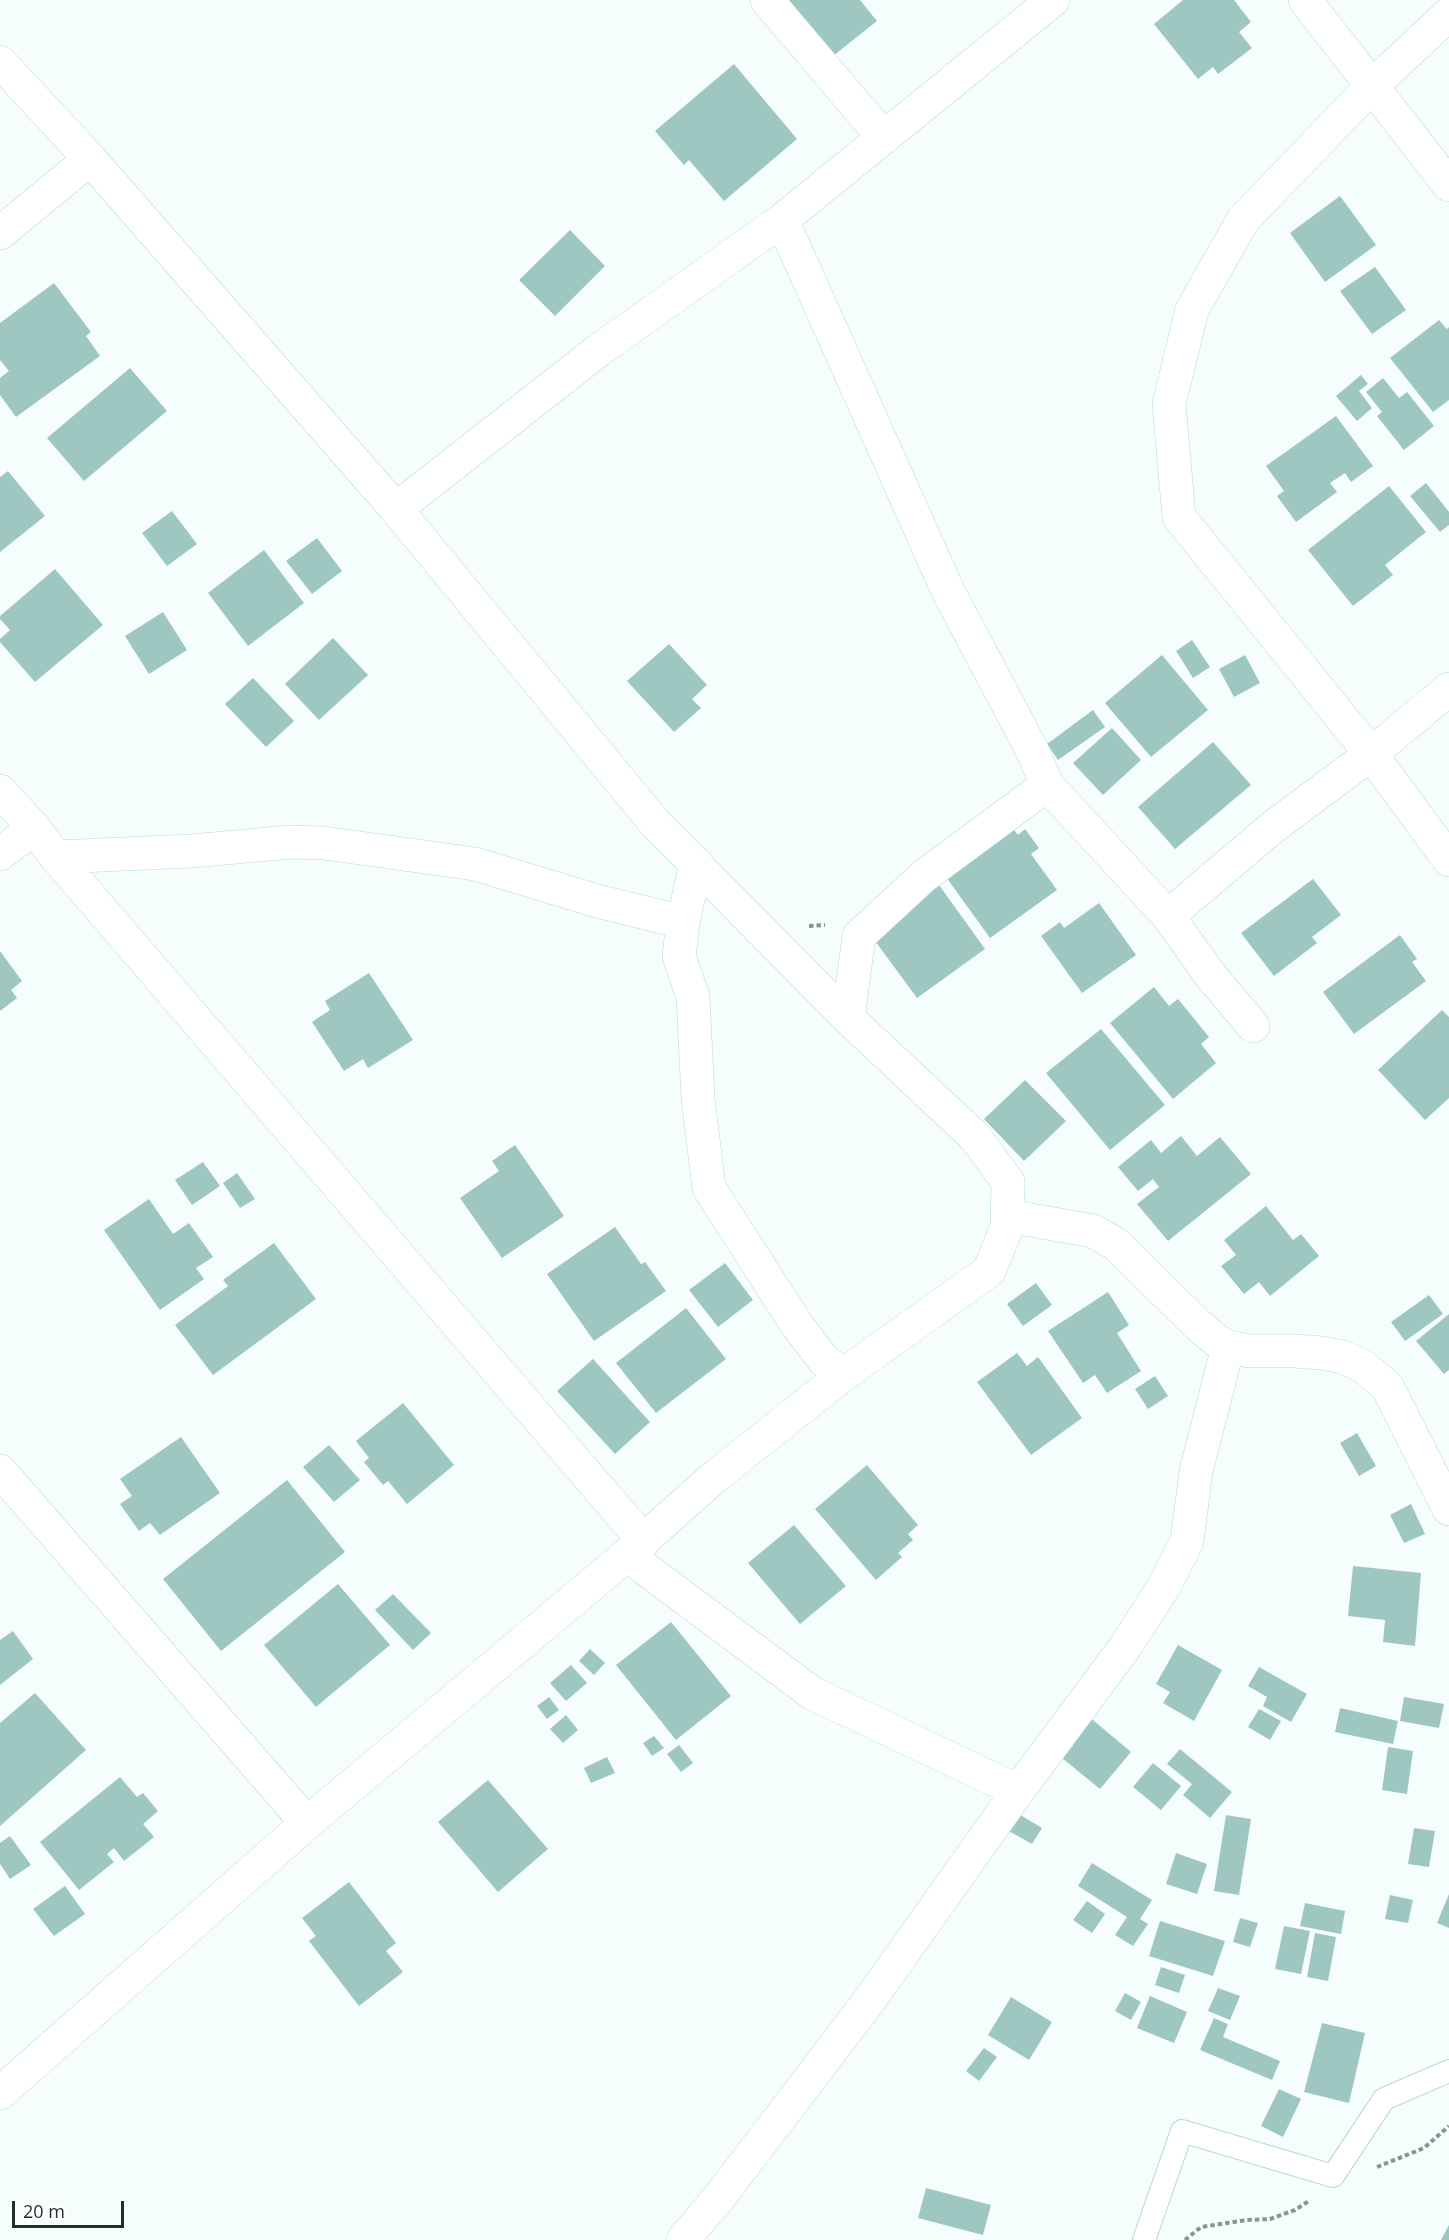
<!DOCTYPE html>
<html>
<head>
<meta charset="utf-8">
<style>
  body { margin:0 }
  #map { position:relative; width:1449px; height:2240px; overflow:hidden; background:#f5fefd; font-family:"Open Sans",sans-serif }
  canvas { display:block }
  .scale { position:absolute; left:12px; top:2201px; width:112px; height:27px; box-sizing:border-box; border:3px solid #1d2d2b; border-top:0; padding-left:8px; font-size:18px; line-height:21px; white-space:nowrap; color:#1d2d2b; -webkit-text-stroke:4px #fff; paint-order:stroke }
</style>
</head>
<body>
<div id="map">
<canvas width="1449" height="2240"></canvas>
<div class="scale">20 m</div>
</div>
<script>
const g = document.querySelector('canvas').getContext('2d');
g.lineJoin = 'round';
function paint(path, color) {
  g.fillStyle = color;
  g.fill(path, 'evenodd');
}
function toPath(rows) {
  const path = new Path2D();
  for (const r of rows) {
    path.moveTo(r[0], r[1]);
    for (let i = 2; i < r.length; i += 2) path.lineTo(r[i], r[i + 1]);
  }
  return path;
}
function strokePath(path, color, width, dash) {
  g.strokeStyle = color;
  g.lineWidth = width;
  g.lineCap = dash ? 'butt' : 'round';
  g.setLineDash(dash || []);
  g.stroke(path);
}
const building = toPath([
  [778,0,860,0,877,21,828,60],
  [1183,0,1234,0,1251,22,1239,32,1252,48,1218,74,1213,67,1198,79,1154,24],
  [734,64,797,139,724,201,689,160,684,165,655,131],
  [1340,196,1376,245,1325,282,1290,233],
  [570,230,605,266,555,316,519,280],
  [1375,267,1406,310,1372,334,1340,291],
  [54,283,91,332,86,336,100,356,16,417,0,395,0,378,9,371,0,360,0,323],
  [1439,320,1447,329,1449,327,1449,400,1433,412,1390,358],
  [130,368,167,411,84,481,47,438],
  [1361,375,1368,384,1359,391,1372,408,1357,421,1336,396],
  [1383,378,1399,398,1407,392,1434,426,1404,450,1377,416,1382,412,1366,392],
  [1336,416,1373,466,1351,482,1345,473,1330,483,1337,492,1296,522,1277,496,1284,491,1266,466],
  [8,471,45,516,0,552,0,477],
  [1426,483,1449,512,1449,525,1440,532,1410,496],
  [1389,486,1426,532,1385,565,1393,575,1353,606,1308,550],
  [172,511,197,544,167,566,142,533],
  [317,538,342,571,312,594,286,561],
  [264,550,304,603,248,646,208,593],
  [55,569,103,625,35,682,0,642,0,639,10,630,0,619,0,616],
  [163,612,187,650,149,674,125,636],
  [333,638,368,675,319,720,285,684],
  [1192,640,1210,667,1193,678,1176,651],
  [669,644,707,685,692,699,701,708,674,732,627,681],
  [1162,655,1208,710,1151,757,1105,703],
  [1245,655,1260,683,1234,697,1219,669],
  [253,678,294,721,266,747,225,704],
  [1093,710,1105,727,1058,760,1047,744],
  [1112,728,1141,760,1103,795,1073,763],
  [1213,742,1251,785,1175,849,1138,807],
  [1008,822,1018,835,1025,829,1039,848,1031,854,1057,890,990,938,941,870],
  [1313,879,1341,915,1312,937,1317,943,1274,976,1241,933],
  [939,885,985,949,917,998,870,934],
  [1099,903,1136,955,1082,993,1041,936,1060,922,1064,928],
  [1400,935,1417,959,1412,962,1426,981,1354,1034,1323,992],
  [0,951,22,981,11,990,17,998,0,1011],
  [369,973,413,1040,368,1068,363,1059,344,1071,312,1022,330,1010,325,1001],
  [1154,987,1169,1006,1178,999,1209,1037,1201,1044,1216,1063,1173,1099,1110,1023],
  [1442,1010,1449,1017,1449,1098,1425,1120,1378,1070],
  [1101,1029,1165,1105,1110,1150,1046,1073],
  [1025,1080,1066,1121,1024,1161,984,1119],
  [1181,1136,1197,1156,1220,1137,1251,1174,1168,1241,1137,1204,1159,1187,1153,1179,1138,1191,1118,1167,1151,1140,1161,1153],
  [515,1145,564,1216,502,1258,460,1198,499,1171,492,1161],
  [203,1162,220,1186,192,1205,175,1180],
  [237,1173,255,1199,240,1208,223,1183],
  [149,1199,173,1234,189,1223,213,1257,196,1268,204,1279,160,1310,104,1230],
  [1266,1206,1293,1240,1301,1234,1319,1256,1270,1296,1259,1282,1244,1294,1221,1266,1236,1255,1224,1240],
  [615,1227,641,1264,645,1262,666,1291,594,1341,547,1274],
  [274,1243,316,1299,213,1375,175,1325,228,1286,223,1280],
  [725,1263,753,1300,718,1327,689,1290],
  [1036,1283,1052,1305,1023,1326,1007,1304],
  [1108,1292,1129,1325,1117,1333,1141,1371,1107,1393,1095,1375,1083,1383,1048,1331],
  [1429,1295,1443,1314,1405,1341,1391,1322],
  [686,1308,726,1359,656,1413,616,1363],
  [1449,1314,1449,1370,1444,1374,1416,1341],
  [1017,1353,1027,1366,1038,1357,1082,1418,1031,1455,977,1382],
  [593,1359,650,1422,615,1454,557,1391],
  [1155,1376,1168,1396,1148,1409,1135,1389],
  [403,1403,454,1465,407,1504,388,1481,383,1485,364,1462,369,1458,356,1441],
  [1357,1433,1376,1466,1359,1476,1340,1443],
  [181,1437,220,1493,160,1535,150,1523,139,1531,120,1504,132,1496,120,1479],
  [329,1445,360,1480,334,1502,303,1467],
  [867,1465,918,1525,908,1534,913,1540,898,1553,902,1557,876,1580,815,1509],
  [287,1480,345,1552,221,1651,163,1579],
  [1411,1504,1425,1534,1404,1543,1390,1515],
  [794,1525,846,1586,800,1624,748,1563],
  [1353,1566,1421,1573,1415,1646,1383,1642,1385,1620,1348,1616],
  [338,1584,390,1645,316,1707,264,1645],
  [393,1594,431,1633,413,1650,375,1610],
  [671,1622,731,1696,676,1740,616,1665],
  [13,1631,33,1659,0,1685,0,1640],
  [1178,1645,1222,1670,1194,1721,1163,1703,1170,1692,1156,1684],
  [590,1649,605,1663,594,1675,579,1661],
  [571,1665,587,1683,566,1701,550,1683],
  [1259,1667,1307,1694,1291,1722,1263,1706,1267,1697,1248,1686],
  [35,1693,86,1750,0,1826,0,1723],
  [549,1697,559,1710,547,1719,537,1706],
  [1404,1697,1444,1704,1439,1728,1400,1721],
  [1340,1708,1398,1721,1393,1744,1335,1732],
  [1259,1709,1281,1721,1270,1740,1248,1727],
  [566,1715,578,1730,563,1743,550,1729],
  [1087,1715,1131,1752,1100,1789,1062,1758,1073,1746,1066,1740],
  [654,1736,664,1748,652,1756,643,1743],
  [679,1745,693,1763,681,1772,667,1754],
  [1388,1747,1413,1751,1407,1794,1382,1790],
  [1180,1749,1232,1792,1210,1818,1183,1795,1192,1784,1167,1764],
  [607,1757,615,1773,591,1783,584,1768],
  [1153,1763,1181,1786,1161,1810,1133,1787],
  [120,1777,137,1797,143,1793,158,1811,143,1824,154,1837,124,1861,114,1848,107,1854,114,1862,79,1890,40,1842],
  [488,1780,548,1849,498,1892,438,1822],
  [1017,1813,1042,1828,1032,1844,1007,1830],
  [1226,1815,1251,1819,1239,1895,1214,1891],
  [1414,1828,1435,1831,1429,1867,1408,1864],
  [10,1836,31,1865,10,1879,0,1864,0,1843],
  [1176,1853,1207,1864,1197,1894,1166,1884],
  [1092,1863,1152,1900,1140,1919,1148,1924,1133,1946,1115,1935,1127,1917,1078,1886],
  [349,1882,396,1943,386,1951,403,1972,359,2006,309,1941,316,1936,302,1918],
  [65,1886,85,1914,54,1936,33,1909],
  [1449,1894,1449,1928,1437,1923],
  [1390,1895,1413,1900,1408,1923,1385,1919],
  [1087,1901,1105,1914,1092,1933,1073,1920],
  [1305,1903,1345,1911,1341,1934,1300,1926],
  [1240,1918,1258,1923,1250,1947,1233,1942],
  [1160,1921,1225,1941,1213,1976,1149,1956],
  [1284,1926,1310,1931,1301,1974,1275,1969],
  [1315,1933,1336,1937,1328,1981,1307,1977],
  [1161,1967,1185,1975,1179,1993,1155,1985],
  [1218,1988,1240,1996,1230,2020,1208,2011],
  [1125,1993,1141,2002,1131,2020,1115,2011],
  [1150,1996,1187,2012,1174,2043,1137,2028],
  [1011,1997,1052,2022,1029,2060,988,2035],
  [1214,2018,1228,2024,1223,2037,1280,2061,1272,2080,1200,2050],
  [1322,2023,1365,2033,1349,2103,1304,2092],
  [984,2048,997,2057,979,2081,966,2071],
  [1279,2089,1301,2099,1283,2137,1261,2126],
  [926,2188,991,2205,983,2235,918,2218],
  [1449,2225,1449,2240,1441,2240]
]);
const path = toPath([
  [809,926,825,925],
  [1377,2167,1424,2148,1449,2126],
  [1185,2240,1201,2227,1247,2220,1270,2219,1295,2210,1309,2201]
]);
const lane = toPath([
  [1144,2240,1182,2131,1333,2176,1384,2099,1449,2071]
]);
const street = toPath([
  [767,0,883,137],
  [1305,0,1449,185],
  [1449,14,1371,87,1243,220,1192,310,1169,404,1179,517,1371,754,1449,860],
  [0,62,90,159,396,509,655,823,848,1018,975,1137,1008,1182,1007,1227,989,1271,843,1375,712,1479,627,1555,307,1823,0,2093],
  [782,220,948,591,1033,752,1047,785,1168,916,1211,976,1253,1026],
  [0,233,90,159],
  [396,509,599,350,782,220,1053,0],
  [0,791,34,828,56,857,644,1541],
  [0,854,34,828],
  [56,857,192,851,290,842,324,843,475,864,597,901,683,922],
  [696,863,683,922,679,956,693,997,698,1098,709,1188,797,1325,824,1360,843,1375],
  [1168,916,1273,827,1371,754,1449,689],
  [848,1018,859,936,924,876,1047,785],
  [1008,1216,1093,1231,1117,1245,1197,1324,1217,1341,1228,1347,1249,1351,1295,1351,1321,1353,1343,1357,1364,1367,1387,1386,1449,1509],
  [0,1471,307,1823],
  [627,1555,812,1693,1018,1791],
  [683,2240,721,2195,869,2001,1018,1791,1125,1647,1165,1585,1187,1541,1196,1471,1228,1347]
]);
paint(building, '#9ec7c2');
strokePath(lane, '#b2dcd8', 24);
strokePath(street, '#b2dcd8', 34);
strokePath(path, '#899594', 4, [4.5, 3]);
strokePath(lane, '#fff', 22);
strokePath(street, '#fff', 33);
</script>
</body>
</html>
